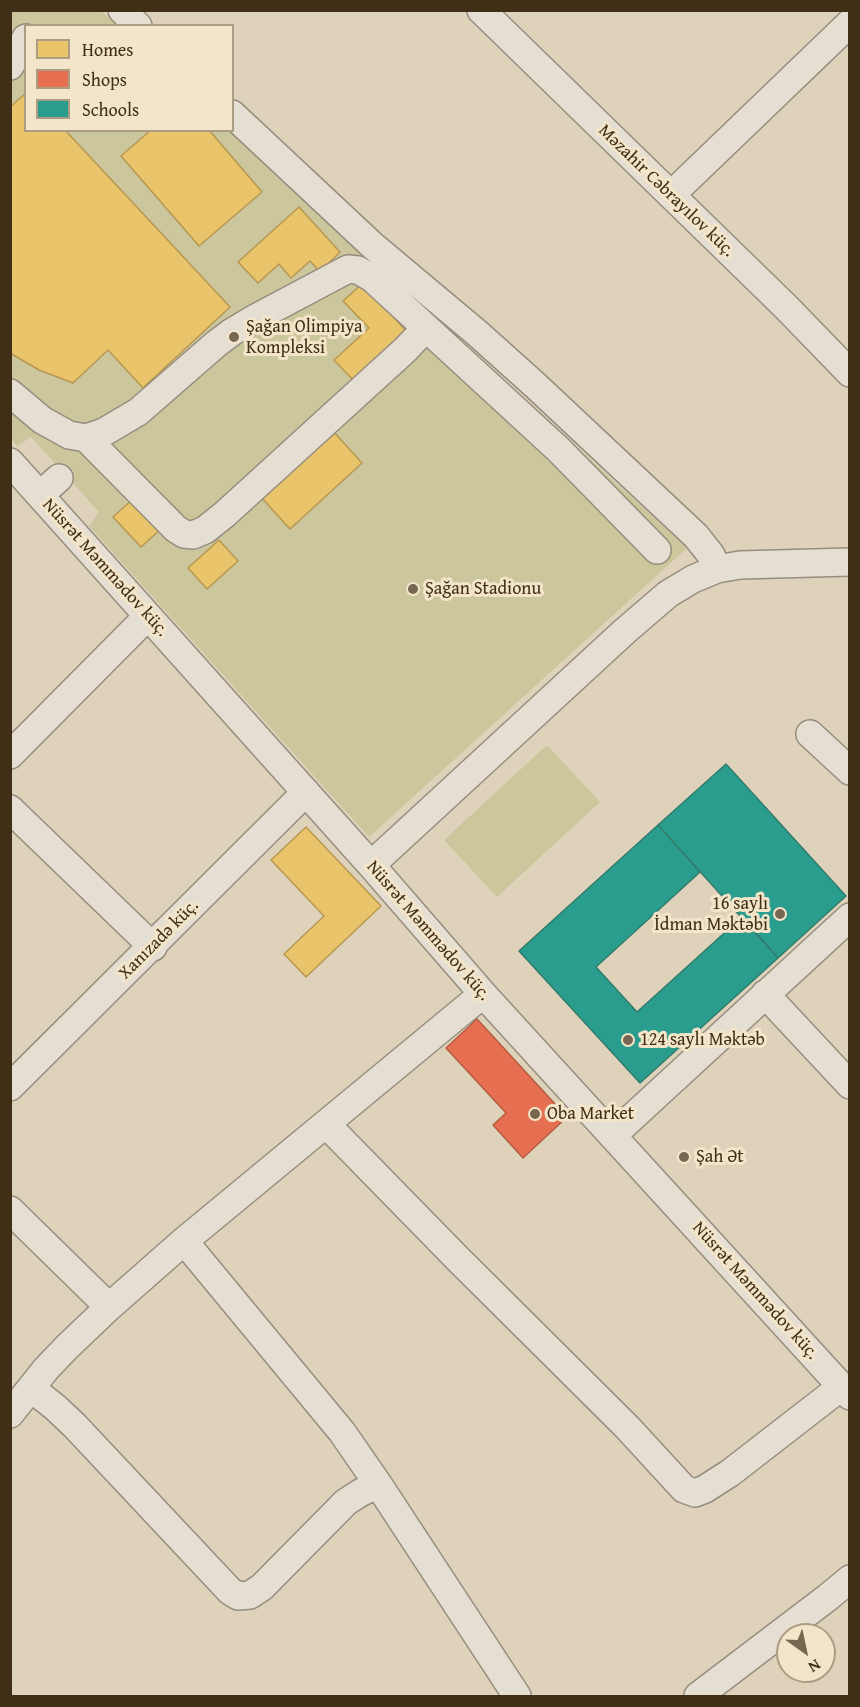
<!DOCTYPE html>
<html>
<head>
<meta charset="utf-8">
<style>
  body { margin:0 }
  #map { position:relative; width:860px; height:1707px; overflow:hidden; background:#ded2bb; font-family:"Gentium Book Plus",serif }
  canvas { display:block }
  .frame { position:absolute; inset:0; border:12px solid #412e17; pointer-events:none }
  .legend { position:absolute; left:24px; top:24px; width:210px; height:108px; box-sizing:border-box; background:#f3e5c9; border:2px solid #ac9c82; margin:0; padding:8px 10px; list-style:none; font-size:18px; color:#412e17 }
  .legend li { display:flex; align-items:center; gap:12px; height:30px }
  .legend b { width:30px; border:2px solid #ac9c82 }
  .north { position:absolute; left:776px; top:1623px; width:60px; height:60px; box-sizing:border-box; background:#f3e5c9; border:2px solid #ac9c82; border-radius:50%; rotate:147deg; font-size:16px; font-weight:700; line-height:24px; text-align:center; color:#412e17 }
  .north::after { content:''; display:block; margin:auto; width:21px; height:27px; background:#786750; clip-path:polygon(50% 0,100% 100%,50% 72%,0 100%) }
</style>
</head>
<body>
<div id="map">
<canvas width="860" height="1707"></canvas>
<div class="frame"></div>
<ul class="legend">
<li><b style="height:16px;background:#e9c46a"></b>Homes</li>
<li><b style="height:16px;background:#e76f51"></b>Shops</li>
<li><b style="height:16px;background:#2a9d8f"></b>Schools</li>
</ul>
<div class="north">N</div>
</div>
<script>
const g = document.querySelector('canvas').getContext('2d');
g.lineJoin = 'round';
function paint(path, color) {
  g.fillStyle = color;
  g.fill(path, 'evenodd');
}
function toPath(rows) {
  const path = new Path2D();
  for (const r of rows) {
    path.moveTo(r[0], r[1]);
    for (let i = 2; i < r.length; i += 2) path.lineTo(r[i], r[i + 1]);
  }
  return path;
}
function strokePath(path, color, width, dash) {
  g.strokeStyle = color;
  g.lineWidth = width;
  g.lineCap = dash ? 'butt' : 'round';
  g.setLineDash(dash || []);
  g.stroke(path);
}
function label(font, color, halo, rows, align = 'center') {
  g.font = font + ' "Gentium Book Plus",serif';
  g.lineWidth = 6;
  g.setLineDash([]);
  g.textBaseline = 'middle';
  g.strokeStyle = halo;
  g.fillStyle = color;
  for (const [text, x, y, turn = 0] of rows) {
    g.save();
    g.translate(x, y);
    g.rotate((+turn || 0) * Math.PI / 180);
    g.textAlign = isNaN(turn) ? turn : align;
    if (halo) g.strokeText(text, 0, 0);
    g.fillText(text, 0, 0);
    g.restore();
  }
}
const green = toPath([
  [10,11,101,11,117,25,26,26,26,130,232,131,687,548,369,837,89,526,99,512,31,437,17,446,11,438],
  [547,745,600,802,497,897,444,840]
]);
const homes = toPath([
  [26,93,26,130,65,130,230,307,143,388,108,350,73,383,39,370,10,353,10,107,26,93],
  [151,130,209,130,262,192,199,246,121,156,151,130],
  [299,207,340,252,320,272,310,261,291,278,279,264,258,283,238,262,299,207],
  [363,283,407,332,354,381,334,360,369,328,343,301,363,283],
  [332,430,362,463,290,529,260,496,332,430],
  [134,498,162,528,141,547,113,517,134,498],
  [219,540,238,561,207,589,188,568,219,540],
  [306,827,381,906,306,977,284,954,324,916,271,860,306,827]
]);
const shops = toPath([
  [477,1019,567,1117,523,1158,493,1125,506,1113,446,1048,477,1019]
]);
const schools = toPath([
  [726,764,846,896,778,958,658,825,726,764],
  [658,825,700,872,596,967,637,1012,742,917,778,958,640,1083,519,951,658,825]
]);
const minor = toPath([
  [122,10,138,26],
  [481,10,786,307,850,373],
  [10,66,26,38],
  [232,114,372,245,477,333,535,385,696,536,711,555,717,569],
  [671,195,850,23],
  [10,393,42,420,69,435,86,438,104,432,138,412,216,344,232,332,252,320,348,269,358,270,372,278,559,450,657,550],
  [86,438,176,529,184,534,193,535,205,530,225,514,405,350,426,328],
  [10,462,371,865,483,994,850,1396],
  [40,495,59,478],
  [810,734,850,771],
  [10,755,148,616],
  [10,809,153,947],
  [371,865,625,631,668,594,693,579,717,569,740,565,850,562],
  [765,994,850,1085],
  [10,1087,306,792],
  [327,1125,457,1258,627,1427,684,1489,695,1493,705,1489,730,1473,841,1387],
  [613,1135,850,917],
  [10,1210,109,1307],
  [184,1241,342,1432,378,1484,517,1696],
  [31,1388,56,1408,75,1426,230,1591,238,1596,250,1595,262,1587,346,1502,360,1493,378,1484],
  [10,1414,46,1369,67,1347,109,1307,184,1241,483,994],
  [698,1696,827,1598,850,1579]
]);
const markers = [
  [234,337,6,"#786750"],
  [413,589,6,"#786750"],
  [780,914,6,"#786750"],
  [628,1040,6,"#786750"],
  [535,1114,6,"#786750"],
  [684,1157,6,"#786750"]
];
const streetNames = [
  ["Məzahir Cəbrayılov küç.",666,191,44],
  ["Nüsrət Məmmədov küç.",105,568,48],
  ["Nüsrət Məmmədov küç.",428,931,49],
  ["Xanızadə küç.",159,940,-45],
  ["Nüsrət Məmmədov küç.",755,1291,48]
];
const poiNames = [
  ["Şağan Olimpiya",246,327],
  ["Kompleksi",246,348],
  ["Şağan Stadionu",425,589],
  ["16 saylı",768,904,"right"],
  ["İdman Məktəbi",768,925,"right"],
  ["124 saylı Məktəb",640,1040],
  ["Oba Market",547,1114],
  ["Şah Ət",696,1157]
];
paint(green, '#ccc69d');
paint(homes, '#e9c46a');
strokePath(homes, '#b79751', 1.5);
paint(shops, '#e76f51');
strokePath(shops, '#b55c40', 1.5);
paint(schools, '#2a9d8f');
strokePath(schools, '#317c6b', 1.5);
strokePath(minor, '#968d7e', 30);
strokePath(minor, '#e4ded3', 27);
for (const [x, y, r, color] of markers) {
  const dot = new Path2D();
  dot.arc(x, y, r, 0, 2 * Math.PI);
  g.fillStyle = color;
  g.fill(dot);
  strokePath(dot, '#f3e5c9', 2);
}
label('18px', '#412e17', '#f3e5c9', streetNames);
label('18px', '#412e17', '#f3e5c9', poiNames, 'left');
</script>
</body>
</html>
